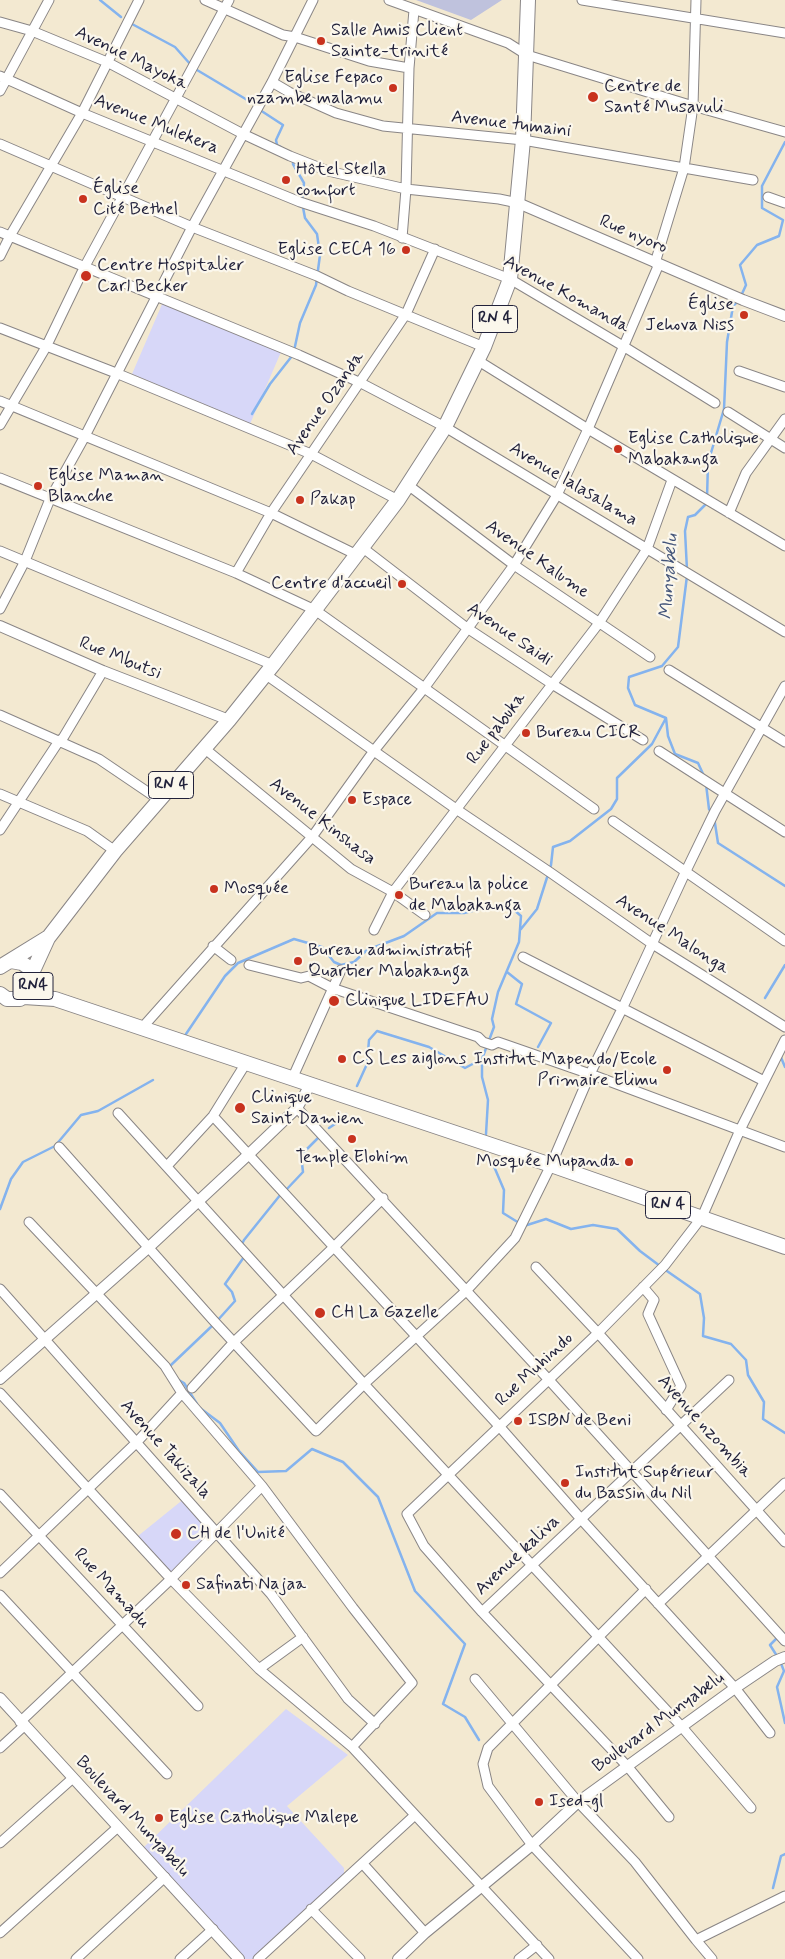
<!DOCTYPE html>
<html>
<head>
<meta charset="utf-8">
<style>
  body { margin:0 }
  canvas { display:block; background:#f3e9d1 }
</style>
</head>
<body>
<canvas width="785" height="1959"></canvas>
<script>
const g = document.querySelector('canvas').getContext('2d');
g.lineJoin = 'round';
function paint(path, color) {
  g.fillStyle = color;
  g.fill(path, 'evenodd');
}
function toPath(rows) {
  const path = new Path2D();
  for (const r of rows) {
    path.moveTo(r[0], r[1]);
    for (let i = 2; i < r.length; i += 2) path.lineTo(r[i], r[i + 1]);
  }
  return path;
}
function strokePath(path, color, width, dash) {
  g.strokeStyle = color;
  g.lineWidth = width;
  g.lineCap = dash ? 'butt' : 'round';
  g.setLineDash(dash || []);
  g.stroke(path);
}
function label(font, color, halo, rows, align = 'center') {
  g.font = font + ' Mynerve,sans-serif';
  g.lineWidth = 4.5;
  g.setLineDash([]);
  g.textBaseline = 'middle';
  g.strokeStyle = halo;
  g.fillStyle = color;
  for (const [text, x, y, turn = 0] of rows) {
    g.save();
    g.translate(x, y);
    g.rotate((+turn || 0) * Math.PI / 180);
    g.textAlign = isNaN(turn) ? turn : align;
    if (halo) g.strokeText(text, 0, 0);
    g.fillText(text, 0, 0);
    g.restore();
  }
}
const built = toPath([
  [163,302,281,352,250,424,132,374],
  [185,1498,212,1531,172,1573,138,1536],
  [286,1709,348,1755,287,1806,344,1868,344,1883,257,1959,244,1959,144,1847]
]);
const industrial = toPath([
  [416,0,502,0,471,20]
]);
const stream = toPath([
  [100,0,121,17],
  [132,24,175,47,191,65],
  [197,70,254,104],
  [260,110,283,125,276,140,277,145,281,147],
  [293,160,293,164,304,183,302,202,305,218,317,234,320,255,316,285,300,323,294,351],
  [741,296,746,285,740,265,757,245,779,236,783,220,762,208,762,186,785,142],
  [252,414,270,384,292,356],
  [707,498,708,463,724,409,727,342,733,306,738,301],
  [687,570,685,531,688,517,695,515,707,503],
  [666,718,668,736,675,754,698,763,704,776],
  [706,784,709,809,711,812],
  [714,817,718,843,785,886],
  [521,929,537,909,551,865,553,847,570,841,611,809,617,799,617,778,652,744,666,718,635,705,628,688,629,677,662,666,678,647,687,576],
  [507,972,522,984,516,1004,551,1023,538,1047],
  [765,998,785,965],
  [186,1034,225,976,238,963,294,939,322,947,334,962,341,965,354,962,367,950,404,936,437,913,464,913,488,907,513,909,521,916,519,942,498,992,492,1019,494,1027,482,1059,482,1077,488,1100,486,1134],
  [780,1055,785,1067],
  [357,1086,367,1064,369,1040,377,1031,429,1047,465,1068,482,1059],
  [329,1128,341,1120,346,1114],
  [490,1157,504,1190,503,1213,524,1226,546,1219,571,1229,593,1225,617,1229,640,1251,660,1266],
  [286,1190,303,1172,301,1155,318,1138],
  [0,1209,11,1179,23,1162,55,1146,81,1115,98,1111,153,1080],
  [241,1246,244,1240,281,1194],
  [664,1269,700,1294,704,1318,703,1336,731,1344,746,1360,748,1375,764,1402,763,1419,785,1433],
  [217,1321,235,1301,232,1292,225,1284,244,1257],
  [170,1369,171,1365,213,1325],
  [177,1379,184,1383,197,1404],
  [200,1408,220,1423,239,1451,258,1472,286,1471,312,1449,343,1462,378,1497,415,1591,465,1644,443,1704,465,1717,479,1740],
  [777,1656,770,1645,778,1637],
  [780,1661,784,1671,777,1687,785,1723],
  [773,1888,781,1856,785,1854]
]);
const minor = toPath([
  [205,0,283,35,295,37,369,61,409,68],
  [389,0,508,43,527,55,693,106,785,132],
  [582,0,785,33],
  [0,22,32,31,107,62,243,134,290,156,328,171,406,189,499,199,518,203],
  [0,76,82,113,300,202,374,226,510,279,623,346,715,403],
  [272,82,289,92,336,113,383,126,523,140,753,180],
  [0,91,49,0],
  [0,144,192,227,317,276,348,291,484,347],
  [768,197,785,203],
  [0,232,299,355,361,383,445,427,785,632],
  [402,238,406,189,409,68,414,10],
  [0,256,10,236,82,113,139,0],
  [655,263,684,168,693,106,696,0],
  [0,328,116,373,311,454,398,500],
  [477,360,588,429,785,546],
  [739,371,785,387],
  [0,401,271,513,357,555],
  [728,412,785,448],
  [0,425,46,347,85,266,229,0],
  [0,478,236,573,315,610,594,809],
  [408,485,514,565,650,657],
  [729,513,746,473,785,419],
  [363,548,467,628,552,684,643,740],
  [0,551,273,665],
  [236,573,271,513,406,314,435,249],
  [0,609,25,561,50,499,85,436,192,227,272,82,313,0],
  [669,670,785,742],
  [265,674,456,809,551,873,651,943,785,1027],
  [0,715,99,759,158,799],
  [204,748,351,869,393,892,425,915],
  [659,751,785,832],
  [0,794,87,831,115,851],
  [613,821,785,941],
  [0,830,59,741,63,738,103,671],
  [374,930,393,892,599,623,647,549,672,480],
  [213,946,231,960],
  [523,957,764,1081],
  [249,965,301,978,309,976,332,988,478,1037,483,1042,492,1045,498,1042,590,1074,785,1147],
  [141,1029,312,837,373,752,425,687,514,565,557,495,588,429,659,264],
  [292,1079,341,970],
  [297,1108,549,1380,785,1641],
  [118,1113,364,1384,682,1727,751,1808],
  [213,1116,499,1426,581,1519,735,1688,770,1733],
  [59,1147,213,1320,316,1431,364,1384,466,1291,515,1238,551,1165,590,1074,622,1009,685,873,715,811,785,686],
  [167,1166,213,1116,246,1063],
  [29,1222,165,1366,182,1393,262,1486,353,1608,412,1683,352,1747],
  [536,1267,598,1333,785,1542],
  [643,1287,654,1300,648,1314,681,1386,666,1410],
  [0,1289,271,1594,348,1699,375,1724],
  [192,1388,234,1342,334,1247,383,1198],
  [0,1393,171,1579,259,1669,352,1747,549,1959],
  [0,1494,198,1706],
  [0,1573,136,1443,182,1393],
  [0,1595,167,1774],
  [658,1604,785,1483],
  [482,1612,729,1380],
  [259,1669,303,1637],
  [475,1679,578,1802,635,1862,696,1940,712,1959],
  [20,1722,171,1579,262,1486],
  [0,1748,24,1726],
  [669,1817,628,1767,482,1612,424,1546,407,1514,598,1333,665,1265,702,1217,740,1130,785,1040],
  [0,1843,73,1778],
  [363,1864,425,1933],
  [311,1909,360,1959],
  [0,1933,118,1827],
  [696,1940,785,1896],
  [76,1959,165,1877],
  [180,1959,213,1929],
  [258,1959,415,1815],
  [519,1959,537,1945],
  [638,1959,532,1845,488,1786,483,1764,488,1748,646,1589]
]);
const tertiary = toPath([
  [518,203,743,300,785,316],
  [0,626,103,671,229,720],
  [0,1379,148,1248,249,1154,297,1108,310,1085],
  [0,1698,239,1959],
  [398,1959,425,1933,532,1845,578,1802,735,1688,775,1661,785,1657]
]);
const trunk = toPath([
  [0,967,47,938],
  [32,973,48,938,115,851,229,720,273,665,398,500,445,427,484,347,510,279,523,140,528,0],
  [0,994,7,999,20,999,30,992,33,986,33,976,28,967,22,963,11,961],
  [24,997,55,999,551,1165,785,1247]
]);
const markers = [
  [321,41,5,"#c8321e"],
  [393,88,5,"#c8321e"],
  [593,97,6,"#c8321e"],
  [286,180,5,"#c8321e"],
  [83,199,5,"#c8321e"],
  [406,250,5,"#c8321e"],
  [86,276,6,"#c8321e"],
  [744,315,5,"#c8321e"],
  [618,449,5,"#c8321e"],
  [38,486,5,"#c8321e"],
  [300,500,5,"#c8321e"],
  [402,584,5,"#c8321e"],
  [526,733,5,"#c8321e"],
  [352,800,5,"#c8321e"],
  [214,889,5,"#c8321e"],
  [399,895,5,"#c8321e"],
  [298,961,5,"#c8321e"],
  [334,1001,6,"#c8321e"],
  [342,1059,5,"#c8321e"],
  [667,1070,5,"#c8321e"],
  [240,1108,6,"#c8321e"],
  [352,1139,5,"#c8321e"],
  [629,1162,5,"#c8321e"],
  [320,1313,6,"#c8321e"],
  [518,1421,5,"#c8321e"],
  [565,1483,5,"#c8321e"],
  [176,1534,6,"#c8321e"],
  [186,1585,5,"#c8321e"],
  [539,1802,5,"#c8321e"],
  [159,1818,5,"#c8321e"]
];
const shields = [
  [495,319,45],
  [171,785,45],
  [33,986,40],
  [668,1205,45]
];
const shieldNames = [
  ["RN 4",495,319],
  ["RN 4",171,785],
  ["RN4",33,986],
  ["RN 4",668,1205]
];
const poiNames = [
  ["Salle Amis Client",331,31],
  ["Sainte-trinité",331,52],
  ["Eglise Fepaco",383,78,"right"],
  ["nzambe malamu",383,99,"right"],
  ["Centre de",604,87],
  ["Santé Musavuli",604,108],
  ["Hôtel Stella",296,170],
  ["comfort",296,191],
  ["Église",93,189],
  ["Cité Bethel",93,210],
  ["Eglise CECA 16",396,250,"right"],
  ["Centre Hospitalier",97,266],
  ["Carl Becker",97,287],
  ["Église",734,305,"right"],
  ["Jehova Niss",734,326,"right"],
  ["Eglise Catholique",628,439],
  ["Mabakanga",628,460],
  ["Eglise Maman",48,476],
  ["Blanche",48,497],
  ["Pakap",310,500],
  ["Centre d'accueil",392,584,"right"],
  ["Bureau CICR",536,733],
  ["Espace",362,800],
  ["Bureau la police",409,885],
  ["de Mabakanga",409,906],
  ["Mosquée",224,889],
  ["Bureau administratif",308,951],
  ["Quartier Mabakanga",308,972],
  ["Clinique LIDEFAU",345,1001],
  ["CS Les aiglons",352,1059],
  ["Institut Mapendo/Ecole",657,1060,"right"],
  ["Primaire Elimu",657,1081,"right"],
  ["Clinique",251,1098],
  ["Saint Damien",251,1119],
  ["Temple Elohim",352,1158,"center"],
  ["Mosquée Mupanda",619,1162,"right"],
  ["CH La Gazelle",331,1313],
  ["ISBN de Beni",528,1421],
  ["Institut Supérieur",575,1473],
  ["du Bassin du Nil",575,1494],
  ["CH de l'Unité",187,1534],
  ["Safinati Najaa",196,1585],
  ["Ised-gl",549,1802],
  ["Eglise Catholique Malepe",169,1818]
];
const streetNames = [
  ["Avenue Mayoka",131,59,26],
  ["Avenue Mulekera",156,125,22],
  ["Avenue tumaini",511,125,7],
  ["Rue nyoro",633,235,23],
  ["Avenue Komanda",566,295,29],
  ["Avenue Ozanda",326,404,-55],
  ["Avenue lalasalama",573,485,31],
  ["Avenue Kalume",537,560,35],
  ["Avenue Saidi",509,635,34],
  ["Rue Mbutsi",120,659,22],
  ["Rue pabuka",497,729,-53],
  ["Avenue Kinshasa",322,822,38],
  ["Avenue Malonga",672,935,33],
  ["Rue Muhindo",535,1370,-43],
  ["Avenue nzombia",704,1427,48],
  ["Avenue Takizala",165,1450,48],
  ["Avenue kaliva",518,1556,-43],
  ["Rue Mamadu",111,1589,47],
  ["Boulevard Munyabelu",659,1723,-36],
  ["Boulevard Munyabelu",132,1817,47]
];
const waterNames = [
  ["Munyabelu",670,577,-86]
];
paint(built, '#d7d7f8');
paint(industrial, '#bfc2dd');
strokePath(stream, '#84b3ee', 2.5);
strokePath(minor, '#8a8686', 11);
strokePath(tertiary, '#8a8686', 12);
strokePath(trunk, '#8a8686', 16);
strokePath(minor, '#fff', 9);
strokePath(tertiary, '#fff', 10);
strokePath(trunk, '#fff', 14);
for (const [x, y, r, color] of markers) {
  const dot = new Path2D();
  dot.arc(x, y, r, 0, 2 * Math.PI);
  g.fillStyle = color;
  g.fill(dot);
  strokePath(dot, '#fbf7ec', 2);
}
for (const [x, y, w] of shields) {
  const box = new Path2D();
  box.roundRect(x - w / 2, y - 13.5, w, 27, 4);
  g.fillStyle = '#fbf7ec';
  g.fill(box);
  strokePath(box, '#22223b', 1);
}
label('bold 16px', '#22223b', null, shieldNames);
label('18px', '#22223b', '#fbf7ec', poiNames, 'left');
label('18px', '#22223b', '#fbf7ec', streetNames);
label('italic 19px', '#44557a', '#fbf7ec', waterNames);
</script>
</body>
</html>
